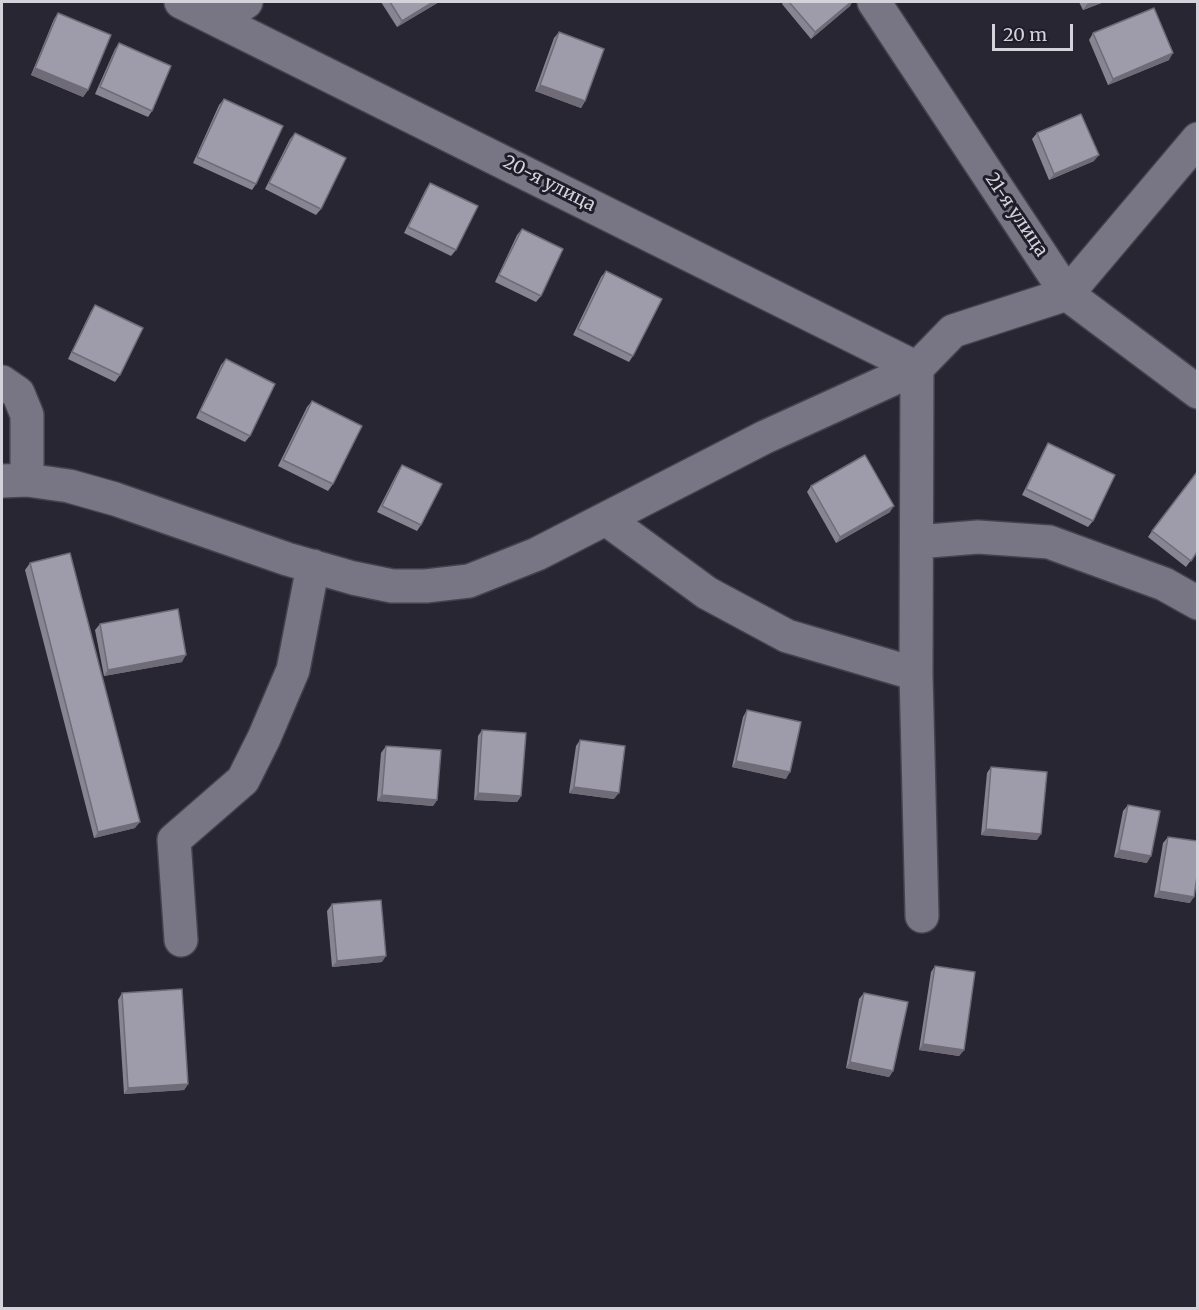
<!DOCTYPE html>
<html>
<head>
<meta charset="utf-8">
<style>
  body { margin:0 }
  #map { position:relative; width:1199px; height:1310px; overflow:hidden; background:#292633; font-family:Merriweather,serif }
  canvas { display:block }
  .frame { position:absolute; inset:0; border:3px solid #d4d3db; pointer-events:none }
  .scale { position:absolute; left:992px; top:24px; width:81px; height:27px; box-sizing:border-box; border:3px solid #d4d3db; border-top:0; padding-left:8px; font-size:18px; line-height:21px; white-space:nowrap; color:#d4d3db; -webkit-text-stroke:4px #1f1d29; paint-order:stroke }
</style>
</head>
<body>
<div id="map">
<canvas width="1199" height="1310"></canvas>
<div class="frame"></div>
<div class="scale">20 m</div>
</div>
<script>
const g = document.querySelector('canvas').getContext('2d');
g.lineJoin = 'round';
function toPath(rows) {
  const path = new Path2D();
  for (const r of rows) {
    path.moveTo(r[0], r[1]);
    for (let i = 2; i < r.length; i += 2) path.lineTo(r[i], r[i + 1]);
  }
  return path;
}
function strokePath(path, color, width, dash) {
  g.strokeStyle = color;
  g.lineWidth = width;
  g.lineCap = dash ? 'butt' : 'round';
  g.setLineDash(dash || []);
  g.stroke(path);
}
function paint(path, color) {
  g.fillStyle = color;
  g.fill(path, 'evenodd');
}
function label(font, color, halo, rows, align = 'center') {
  g.font = font + ' Merriweather,serif';
  g.lineWidth = 6;
  g.setLineDash([]);
  g.textBaseline = 'middle';
  g.strokeStyle = halo;
  g.fillStyle = color;
  for (const [text, x, y, turn = 0] of rows) {
    g.save();
    g.translate(x, y);
    g.rotate((+turn || 0) * Math.PI / 180);
    g.textAlign = isNaN(turn) ? turn : align;
    if (halo) g.strokeText(text, 0, 0);
    g.fillText(text, 0, 0);
    g.restore();
  }
}
const minor = toPath([
  [181,2,917,368,916,674,922,916],
  [874,2,1067,294,1198,392],
  [220,20,246,2],
  [2,382,18,393,27,415,27,480],
  [2,481,27,480,69,486,115,499,287,559,353,578,392,586,426,586,469,581,537,554,765,437,917,368,953,331,1067,294,1198,139],
  [606,519,707,593,787,636,916,674],
  [917,542,978,537,1049,542,1164,584,1198,603],
  [181,940,174,840,243,780,264,738,293,670,313,566]
]);
const wall = toPath([
  [381,2,439,2,397,27],
  [783,2,852,2,850,6,811,39,782,4],
  [1079,2,1104,2,1083,10],
  [58,13,88,90,83,97,31,75,54,19],
  [559,32,585,101,581,108,535,91,554,38],
  [1093,33,1169,60,1108,85,1089,40],
  [119,43,152,111,148,117,95,94,115,49],
  [224,99,256,184,252,190,193,163,219,105],
  [295,133,321,209,316,215,265,189,290,139],
  [1037,133,1094,161,1049,180,1032,139],
  [430,183,456,250,451,256,404,233,426,189],
  [522,229,541,296,536,302,495,282,517,235],
  [606,271,633,356,629,362,573,335,601,277],
  [95,305,120,375,115,382,68,359,91,311],
  [226,359,250,436,245,442,196,418,221,365],
  [312,401,333,484,328,491,278,466,307,407],
  [1048,443,1093,521,1088,527,1022,495,1044,450],
  [402,465,421,525,417,531,377,512,398,471],
  [811,486,890,512,836,543,807,492],
  [1152,531,1197,552,1186,567,1148,537],
  [30,563,135,828,94,838,25,570],
  [100,624,182,662,104,676,95,630],
  [747,710,786,779,732,767,743,717],
  [482,730,521,796,517,802,474,800,478,736],
  [580,740,614,799,569,793,576,746],
  [386,746,437,800,433,806,377,801,381,753],
  [991,767,1037,840,981,835,987,773],
  [1128,805,1147,863,1114,857,1123,811],
  [1168,837,1190,903,1154,897,1163,843],
  [332,904,382,962,332,967,327,911],
  [935,966,964,1050,959,1056,919,1050,931,972],
  [122,993,188,1084,184,1090,124,1094,118,1000],
  [864,993,893,1071,889,1077,846,1068,859,999]
]);
const shadedWall = toPath([
  [433,2,439,2,397,27,402,21],
  [851,2,852,2,850,6,811,39,815,32],
  [1093,2,1104,2,1083,10,1087,4],
  [1173,53,1169,60,1108,85,1113,79],
  [35,68,88,90,83,97,31,75],
  [540,85,585,101,581,108,535,91],
  [1099,155,1094,161,1049,180,1054,174],
  [894,506,890,512,836,543,840,537],
  [186,655,182,662,104,676,108,670],
  [736,761,790,772,786,779,732,767],
  [574,787,619,793,614,799,569,793],
  [478,793,521,796,517,802,474,800],
  [382,795,437,800,433,806,377,801],
  [140,822,135,828,94,838,98,832],
  [986,829,1041,834,1037,840,981,835],
  [1119,850,1151,856,1147,863,1114,857],
  [1159,891,1194,897,1190,903,1154,897],
  [386,956,382,962,332,967,337,961],
  [923,1044,964,1050,959,1056,919,1050],
  [850,1062,893,1071,889,1077,846,1068],
  [188,1084,184,1090,124,1094,128,1088]
]);
const building = toPath([
  [390,2,433,2,402,21,390,2],
  [789,2,851,2,815,32,789,2],
  [1154,8,1173,53,1113,79,1093,33,1154,8],
  [58,13,111,35,88,90,35,68,58,13],
  [559,32,604,49,585,101,540,85,559,32],
  [119,43,171,66,152,111,100,87,119,43],
  [224,99,283,126,256,184,197,157,224,99],
  [1081,114,1099,155,1054,174,1037,133,1081,114],
  [295,133,346,158,321,209,269,183,295,133],
  [430,183,478,206,456,250,408,227,430,183],
  [522,229,563,249,541,296,499,275,522,229],
  [606,271,662,299,633,356,578,329,606,271],
  [95,305,143,328,120,375,72,352,95,305],
  [226,359,275,384,250,436,200,411,226,359],
  [312,401,362,426,333,484,283,460,312,401],
  [1048,443,1115,475,1093,521,1026,489,1048,443],
  [865,455,894,506,840,537,811,486,865,455],
  [402,465,442,484,421,525,382,506,402,465],
  [1197,472,1197,552,1191,561,1152,531,1197,472],
  [70,553,140,822,98,832,30,563,70,553],
  [178,609,186,655,108,670,100,624,178,609],
  [747,710,801,722,790,772,736,761,747,710],
  [482,730,526,733,521,796,478,793,482,730],
  [580,740,625,746,619,793,574,787,580,740],
  [386,746,441,750,437,800,382,795,386,746],
  [991,767,1047,772,1041,834,986,829,991,767],
  [1128,805,1160,811,1151,856,1119,850,1128,805],
  [1168,837,1197,841,1197,876,1194,897,1159,891,1168,837],
  [381,900,386,956,337,961,332,904,381,900],
  [935,966,975,972,964,1050,923,1044,935,966],
  [182,989,188,1084,128,1088,122,993,182,989],
  [864,993,908,1002,893,1071,850,1062,864,993]
]);
const streetNames = [
  ["20-я улица",549,184,27],
  ["21-я улица",1016,215,56]
];
strokePath(minor, '#44424c', 36);
strokePath(minor, '#787584', 33);
paint(wall, '#888593');
paint(shadedWall, '#6f6c78');
paint(building, '#9e9bab');
strokePath(building, '#6f6c78', 1.5);
label('18px', '#d4d3db', '#1f1d29', streetNames);
</script>
</body>
</html>
